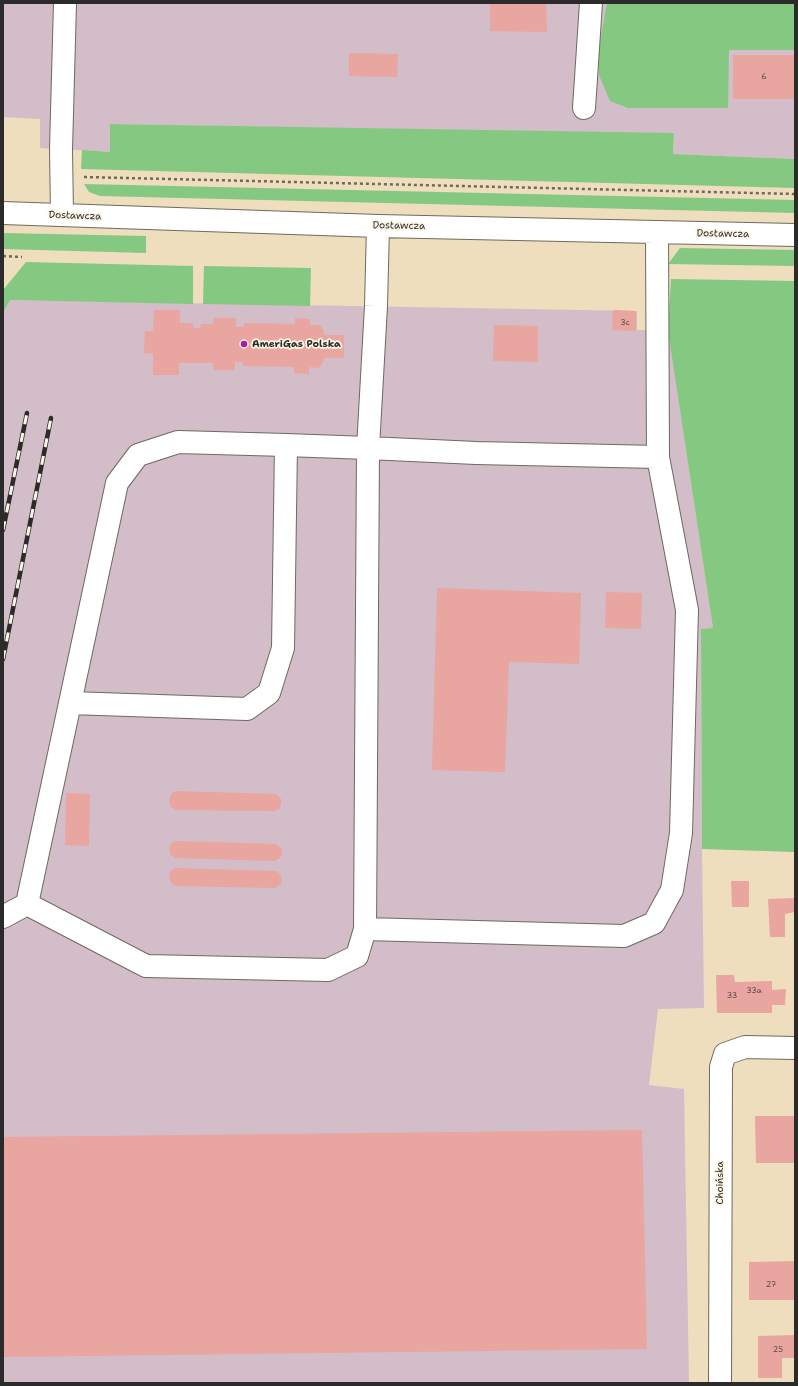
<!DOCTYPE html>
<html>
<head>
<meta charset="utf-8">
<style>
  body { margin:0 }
  #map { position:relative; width:798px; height:1386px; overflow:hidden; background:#eedebd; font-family:"Shantell Sans",sans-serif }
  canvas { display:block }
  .frame { position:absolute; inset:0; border:4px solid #2b2b2b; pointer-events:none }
</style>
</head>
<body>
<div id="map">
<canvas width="798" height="1386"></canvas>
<div class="frame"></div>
</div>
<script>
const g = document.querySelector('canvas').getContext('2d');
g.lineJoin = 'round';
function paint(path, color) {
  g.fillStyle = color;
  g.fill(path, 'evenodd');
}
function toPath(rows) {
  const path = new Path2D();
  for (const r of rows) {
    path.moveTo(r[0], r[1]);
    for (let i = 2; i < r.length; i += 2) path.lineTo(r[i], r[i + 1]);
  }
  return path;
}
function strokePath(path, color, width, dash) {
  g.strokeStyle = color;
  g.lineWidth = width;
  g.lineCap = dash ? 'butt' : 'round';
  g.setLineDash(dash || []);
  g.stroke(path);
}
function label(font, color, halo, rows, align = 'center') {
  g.font = font + ' "Shantell Sans",sans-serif';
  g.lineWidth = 3.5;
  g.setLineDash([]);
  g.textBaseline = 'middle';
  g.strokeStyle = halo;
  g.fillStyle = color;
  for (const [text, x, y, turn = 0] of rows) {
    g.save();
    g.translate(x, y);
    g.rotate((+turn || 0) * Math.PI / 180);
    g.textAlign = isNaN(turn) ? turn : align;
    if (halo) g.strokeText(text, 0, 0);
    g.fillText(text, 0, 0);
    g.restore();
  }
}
const industrial = toPath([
  [3,3,795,3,795,159,673,154,674,134,110,124,110,152,40,148,40,119,3,117],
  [10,300,637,311,637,330,668,330,713,628,701,629,702,849,704,1008,658,1009,649,1085,684,1089,689,1383,3,1383,3,313]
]);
const green = toPath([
  [607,3,795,3,795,50,729,50,728,108,628,108,610,101,599,75,598,55],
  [110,124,674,133,673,154,795,159,795,188,81,169,82,150,110,152],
  [84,184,795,200,795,213,100,196,89,192],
  [3,233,146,236,146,253,3,249],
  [680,248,795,250,795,266,668,264],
  [26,262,193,266,193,304,10,300,3,313,3,290],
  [204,266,311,268,310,306,203,304],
  [671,279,795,281,795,852,702,849,701,629,713,628,668,331]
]);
const building = toPath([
  [490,3,546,3,547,32,490,31],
  [349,53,398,54,397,77,349,76],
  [733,55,795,55,795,99,733,99],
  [154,310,180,310,180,323,193,323,193,328,200,328,201,324,213,324,213,318,236,318,236,327,244,327,244,323,295,324,295,318,310,319,310,325,320,325,324,331,324,335,344,335,344,358,324,358,323,362,319,368,309,367,309,374,294,373,294,367,243,366,243,362,235,362,235,370,213,370,213,363,179,363,179,375,153,375,153,354,144,353,145,331,153,331],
  [613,310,636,311,636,331,612,330],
  [494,325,538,326,538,362,493,361],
  [437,588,581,593,579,664,509,662,505,772,432,770],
  [606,592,642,593,641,629,605,628],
  [176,791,276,794,281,799,281,804,279,809,274,811,176,810,171,807,169,801,171,794],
  [66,793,90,794,89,846,65,845],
  [177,841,276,844,282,849,282,854,280,858,275,861,175,858,170,854,169,847,173,842],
  [175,868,276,871,280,874,282,880,280,885,275,888,176,886,172,884,169,878,170,872],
  [731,881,749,881,749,907,732,907],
  [795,898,795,912,785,914,785,937,770,937,768,899],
  [716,975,734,975,735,982,772,981,772,990,786,989,785,1005,772,1005,772,1013,717,1013],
  [755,1116,795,1116,795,1163,756,1163],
  [642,1130,647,1349,3,1357,3,1137],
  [795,1261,795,1300,749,1300,749,1262],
  [795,1335,795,1358,782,1358,782,1378,758,1378,758,1336]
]);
const path = toPath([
  [84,177,795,194],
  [3,256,22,257]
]);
const minor = toPath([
  [584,108,591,3],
  [3,213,378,226,795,235],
  [62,215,61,149,65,3],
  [657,232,658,457],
  [286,445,283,648,269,693,247,709,70,703,117,483,138,455,178,442,286,445,368,448,376,306,378,226],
  [27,904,70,703],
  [3,917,27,904,146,966,328,970,357,956,365,929,368,448,476,453,658,457,687,610,681,833,672,890,654,923,624,936,365,929],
  [720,1383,721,1067,725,1054,745,1047,795,1048]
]);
const rail = toPath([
  [3,530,27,413],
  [3,659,51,418]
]);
const markers = [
  [244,344,4,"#b5179e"]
];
const numberNames = [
  ["6",764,77],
  ["3c",625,323],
  ["33a",754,991],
  ["33",732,996],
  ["27",771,1285],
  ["25",778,1350]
];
const streetNames = [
  ["Dostawcza",75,216,2],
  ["Dostawcza",399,226,1],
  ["Dostawcza",723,234,1],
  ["Choińska",720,1183,-90]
];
const poiNames = [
  ["AmeriGas Polska",252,344]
];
paint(industrial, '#d2bdc8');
paint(green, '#84c881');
paint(building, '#e9a59f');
strokePath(minor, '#6f6a5e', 24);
strokePath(path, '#6f6a5e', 2.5, [3, 3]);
strokePath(minor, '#fff', 22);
strokePath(rail, '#2b2b2b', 4.5);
strokePath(rail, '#fcf5e5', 3, [9]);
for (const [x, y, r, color] of markers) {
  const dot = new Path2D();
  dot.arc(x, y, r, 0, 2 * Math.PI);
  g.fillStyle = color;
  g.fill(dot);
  strokePath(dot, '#fcf5e5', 1.5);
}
label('8px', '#5a4a48', null, numberNames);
label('10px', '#2b2b2b', '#fcf5e5', streetNames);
label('bold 10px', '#2b2b2b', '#fcf5e5', poiNames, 'left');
</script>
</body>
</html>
